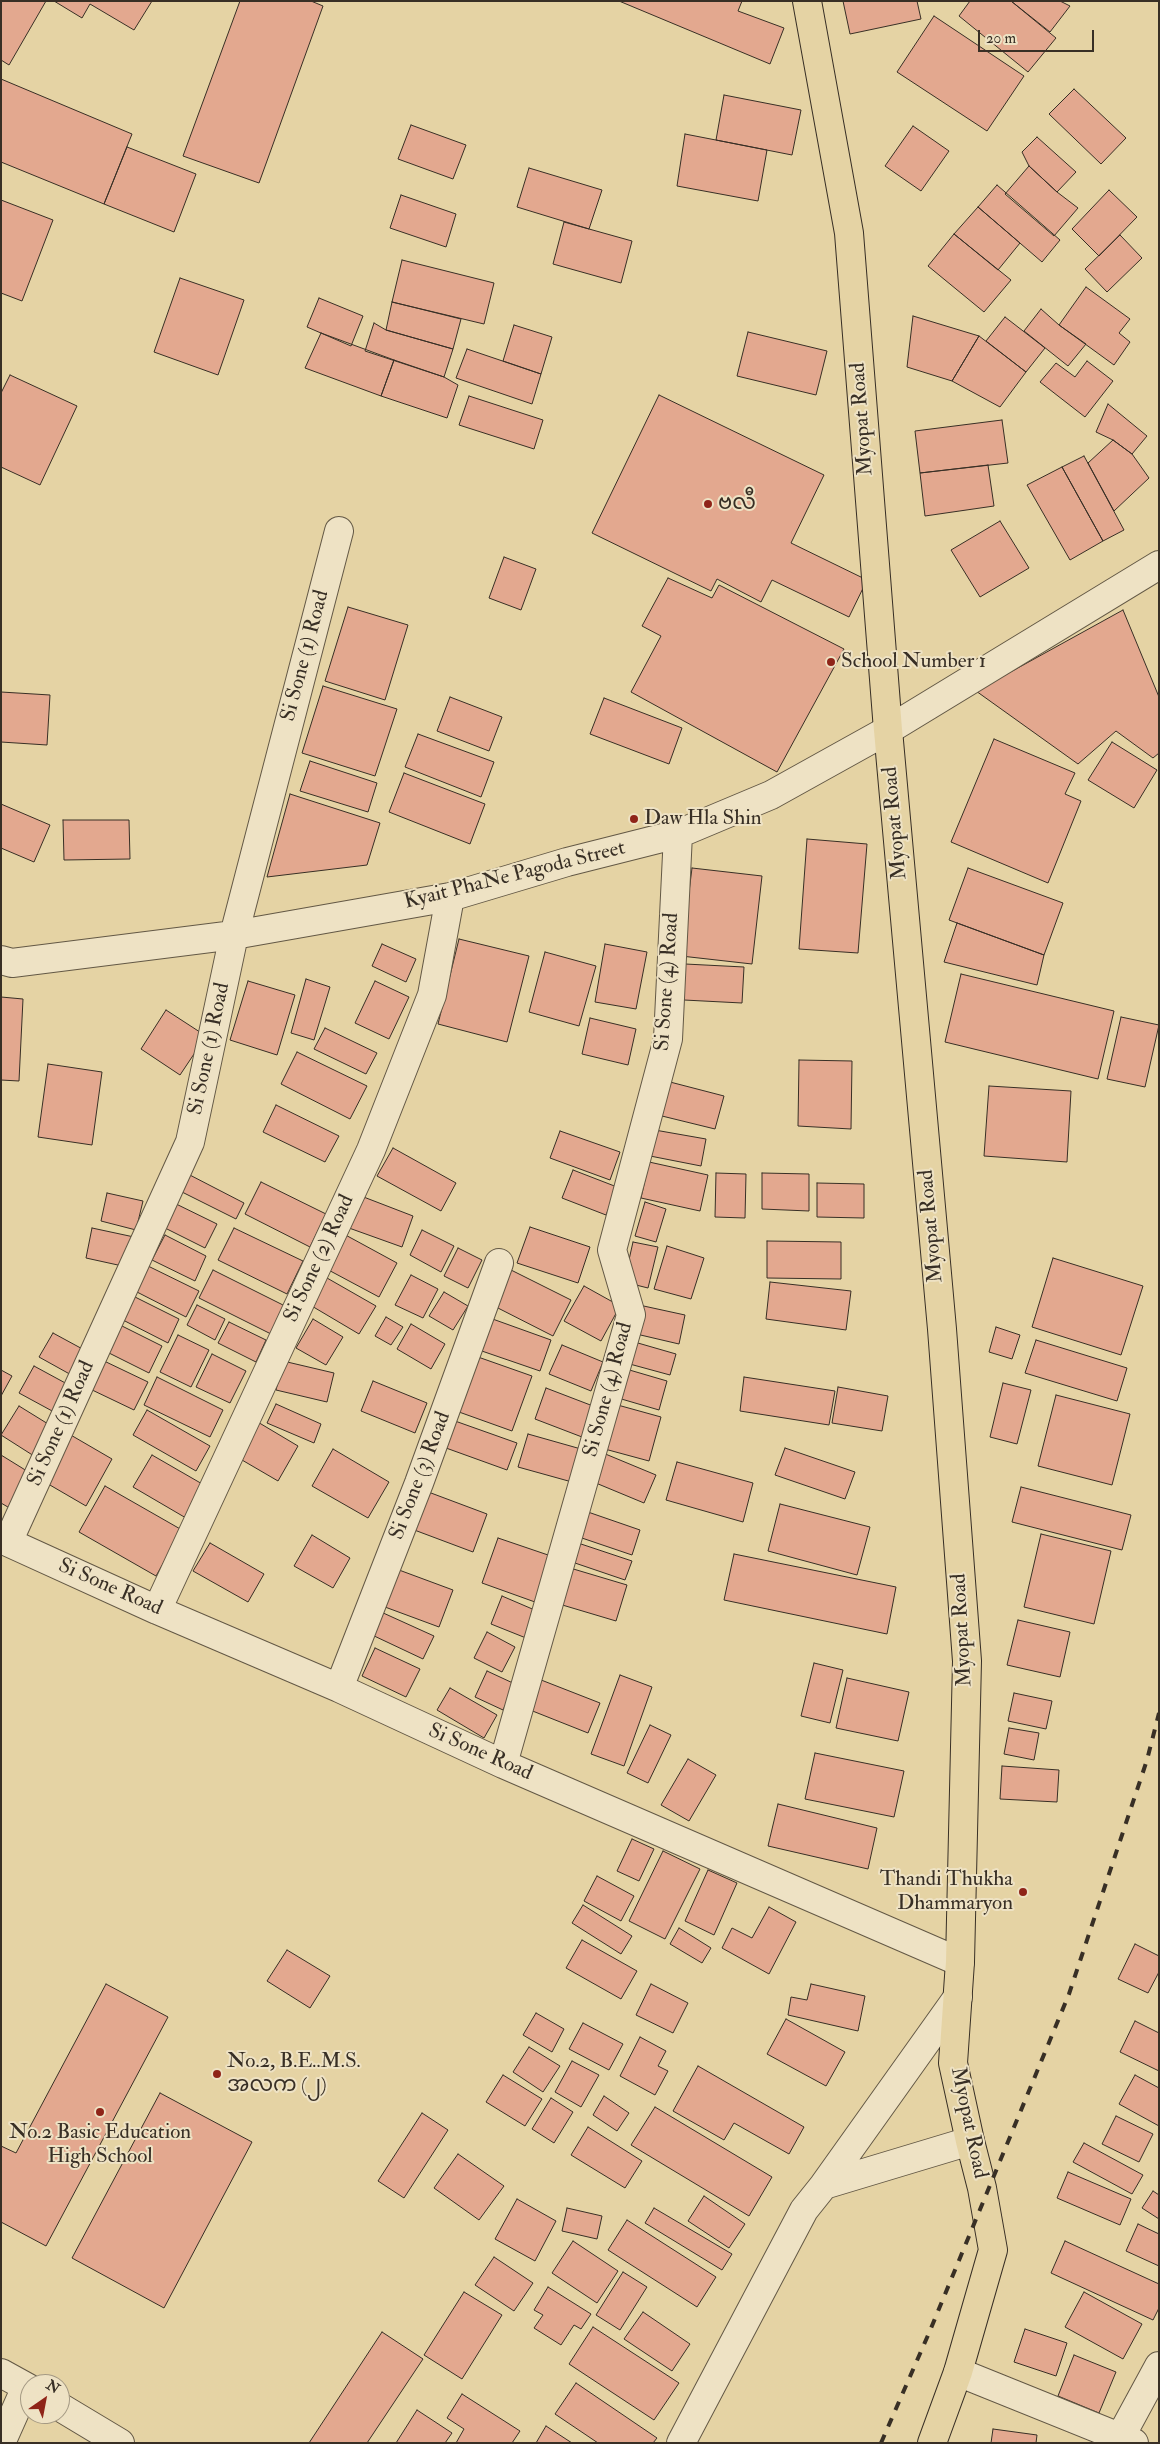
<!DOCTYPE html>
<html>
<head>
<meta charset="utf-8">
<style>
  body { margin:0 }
  #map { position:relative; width:1160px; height:2444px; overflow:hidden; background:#e5d3a4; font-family:"IM FELL Double Pica",serif }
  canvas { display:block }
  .frame { position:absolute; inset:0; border:2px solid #382f25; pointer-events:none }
  .north { position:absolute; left:20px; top:2374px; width:50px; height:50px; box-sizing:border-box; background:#eee2c4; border:1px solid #a59a84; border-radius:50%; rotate:33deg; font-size:14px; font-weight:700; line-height:20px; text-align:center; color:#382f25 }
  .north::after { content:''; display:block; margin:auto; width:18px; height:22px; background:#8f2418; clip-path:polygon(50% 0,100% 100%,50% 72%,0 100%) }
  .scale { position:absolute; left:978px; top:30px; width:116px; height:22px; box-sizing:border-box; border:2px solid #382f25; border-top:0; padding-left:6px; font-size:15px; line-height:18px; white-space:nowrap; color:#382f25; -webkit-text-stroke:4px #eee2c4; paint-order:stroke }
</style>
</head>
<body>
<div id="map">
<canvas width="1160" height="2444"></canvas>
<div class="frame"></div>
<div class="north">N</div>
<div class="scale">20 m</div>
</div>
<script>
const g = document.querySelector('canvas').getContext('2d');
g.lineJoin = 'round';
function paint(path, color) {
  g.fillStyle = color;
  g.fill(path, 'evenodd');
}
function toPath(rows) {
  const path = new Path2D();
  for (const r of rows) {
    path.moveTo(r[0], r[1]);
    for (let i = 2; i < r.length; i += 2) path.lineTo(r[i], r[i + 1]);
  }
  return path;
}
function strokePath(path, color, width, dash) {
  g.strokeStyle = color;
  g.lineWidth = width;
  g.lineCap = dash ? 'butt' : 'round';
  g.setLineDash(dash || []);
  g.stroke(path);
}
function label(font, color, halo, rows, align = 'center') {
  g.font = font + ' "IM FELL Double Pica","Noto Sans Myanmar",serif';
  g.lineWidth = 4;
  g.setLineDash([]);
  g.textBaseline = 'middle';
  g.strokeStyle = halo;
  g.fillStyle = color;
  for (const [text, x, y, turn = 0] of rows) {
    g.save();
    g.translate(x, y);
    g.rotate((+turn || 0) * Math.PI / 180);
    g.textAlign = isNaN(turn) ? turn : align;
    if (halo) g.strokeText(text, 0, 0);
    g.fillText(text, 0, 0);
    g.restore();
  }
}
const building = toPath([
  [1,1,46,1,9,65,1,60,1,1],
  [54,1,152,1,134,30,90,4,82,18,54,1],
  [240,1,311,1,323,6,259,183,183,156,240,1],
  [619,1,742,1,738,11,784,28,770,64,619,1],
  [843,1,917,1,921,19,850,34,843,1],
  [970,1,1011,1,1056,38,1028,72,959,16,970,1],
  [1011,1,1060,1,1070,6,1050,32,1011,1],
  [934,16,1024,76,987,131,897,72,934,16],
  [1,79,132,134,104,204,1,162,1,79],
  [1074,89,1126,138,1101,164,1049,114,1074,89],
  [724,95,801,110,792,155,716,140,724,95],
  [411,125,466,145,453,179,398,159,411,125],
  [913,126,949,151,921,191,885,166,913,126],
  [685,134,767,150,758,201,677,186,685,134],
  [1037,137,1076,172,1057,192,1029,166,1022,152,1037,137],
  [127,147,196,174,174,232,104,204,127,147],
  [1029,166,1057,192,1078,208,1054,236,1005,194,1029,166],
  [529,168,602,190,589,229,517,207,529,168],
  [997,185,1060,240,1042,262,978,207,997,185],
  [1109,190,1137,217,1099,256,1072,229,1109,190],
  [401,195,456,214,446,247,390,228,401,195],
  [1,200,53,220,22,301,1,293,1,200],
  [978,207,1020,243,998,270,954,234,978,207],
  [564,222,632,241,621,283,553,264,564,222],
  [954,234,1011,280,984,312,928,266,954,234],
  [1120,235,1142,258,1107,292,1085,269,1120,235],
  [402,260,494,283,484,324,392,302,402,260],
  [180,278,244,300,218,375,154,352,180,278],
  [1086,287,1130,319,1119,333,1130,342,1114,365,1059,325,1086,287],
  [319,298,363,316,351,346,307,327,319,298],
  [392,302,461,319,453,349,386,330,392,302],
  [1041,309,1059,325,1086,344,1068,366,1024,331,1041,309],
  [913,316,979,336,952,381,907,367,913,316],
  [1005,317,1045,348,1026,372,986,341,1005,317],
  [374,323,386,330,453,349,444,377,365,351,374,323],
  [514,325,552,337,541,374,503,361,514,325],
  [748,332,827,351,816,395,737,376,748,332],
  [321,333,394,360,381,396,305,368,321,333],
  [979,336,1026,372,1000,407,952,381,979,336],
  [467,349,541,374,532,404,456,378,467,349],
  [394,360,444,377,458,385,447,418,381,396,394,360],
  [1087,361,1113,381,1085,417,1040,382,1056,363,1075,377,1087,361],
  [10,375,77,406,40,485,1,467,1,393,10,375],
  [659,395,824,475,791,543,867,580,849,617,772,580,761,602,717,579,711,591,592,533,659,395],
  [469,396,543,420,534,449,459,425,469,396],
  [1108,404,1147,436,1132,454,1113,440,1096,432,1108,404],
  [1002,420,1008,463,920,473,915,431,1002,420],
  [1113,440,1132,454,1149,478,1114,511,1088,463,1113,440],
  [1084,456,1124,530,1103,541,1062,467,1084,456],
  [988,465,994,506,925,516,920,473,988,465],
  [1062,467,1103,541,1070,560,1027,485,1062,467],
  [1000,521,1029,568,980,597,951,550,1000,521],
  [504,557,536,569,521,610,489,598,504,557],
  [668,578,712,598,719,585,844,649,777,772,631,692,661,636,642,626,668,578],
  [348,607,408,625,385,700,325,681,348,607],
  [1123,610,1159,697,1159,753,1153,758,1116,731,1078,764,976,691,1123,610],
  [323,686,397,709,375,776,302,753,323,686],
  [1,692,50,695,47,745,1,742,1,692],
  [450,697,502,717,489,751,437,731,450,697],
  [604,698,682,728,669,764,590,734,604,698],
  [418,734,494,762,481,797,405,767,418,734],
  [994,739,1075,773,1065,794,1081,801,1048,883,951,842,994,739],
  [1112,742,1157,770,1134,808,1088,780,1112,742],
  [310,761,377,783,368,812,300,791,310,761],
  [404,773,485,804,470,844,389,812,404,773],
  [290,794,380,823,367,865,267,877,290,794],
  [1,804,50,825,34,862,1,848,1,804],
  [63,820,129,820,130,859,64,860,63,820],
  [807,839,867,844,858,953,799,949,807,839],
  [692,868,762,876,752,964,681,956,692,868],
  [968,868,1063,903,1044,955,949,920,968,868],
  [957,923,1044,955,1037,985,944,962,957,923],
  [459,939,529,956,507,1042,438,1024,459,939],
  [382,944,416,959,406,982,372,966,382,944],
  [605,944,647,952,636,1009,595,1002,605,944],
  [545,952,596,966,579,1026,529,1012,545,952],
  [685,964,744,967,742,1003,684,1000,685,964],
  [961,974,1114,1011,1098,1079,945,1042,961,974],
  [306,979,330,987,314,1040,291,1033,306,979],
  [248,981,295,995,277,1055,230,1040,248,981],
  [375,981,409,997,389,1039,355,1023,375,981],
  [1,997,23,999,19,1081,1,1080,1,997],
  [166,1010,206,1036,180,1075,141,1049,166,1010],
  [1121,1017,1159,1025,1145,1087,1107,1079,1121,1017],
  [590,1018,636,1029,628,1065,582,1054,590,1018],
  [325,1028,377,1053,366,1074,314,1049,325,1028],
  [297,1052,367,1086,350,1119,281,1084,297,1052],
  [799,1060,852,1061,851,1129,798,1126,799,1060],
  [48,1064,102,1072,92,1145,38,1137,48,1064],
  [670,1082,724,1096,715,1129,662,1116,670,1082],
  [989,1086,1071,1091,1067,1162,984,1156,989,1086],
  [276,1105,339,1136,325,1162,263,1132,276,1105],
  [649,1129,706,1139,701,1166,645,1155,649,1129],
  [560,1131,620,1152,610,1180,550,1158,560,1131],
  [393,1148,456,1183,441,1211,377,1176,393,1148],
  [649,1162,708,1175,700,1211,641,1198,649,1162],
  [573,1170,617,1187,606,1215,562,1198,573,1170],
  [184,1172,244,1203,236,1219,176,1189,184,1172],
  [716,1173,746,1174,745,1218,715,1217,716,1173],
  [762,1173,809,1174,809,1211,762,1209,762,1173],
  [261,1182,326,1214,310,1247,245,1214,261,1182],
  [817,1183,864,1184,864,1218,817,1217,817,1183],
  [107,1193,143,1201,136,1230,101,1221,107,1193],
  [361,1196,413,1216,402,1247,349,1228,361,1196],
  [170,1201,217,1224,205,1248,159,1225,170,1201],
  [645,1202,666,1209,656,1242,635,1236,645,1202],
  [530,1227,590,1247,578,1283,517,1263,530,1227],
  [92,1228,134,1237,127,1267,86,1258,92,1228],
  [234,1228,303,1261,287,1294,218,1260,234,1228],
  [422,1230,454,1246,441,1272,410,1255,422,1230],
  [340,1232,397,1263,379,1297,321,1266,340,1232],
  [165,1235,206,1256,195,1281,152,1260,165,1235],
  [767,1241,841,1242,841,1279,767,1278,767,1241],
  [633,1242,658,1247,648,1288,624,1282,633,1242],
  [667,1246,704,1258,691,1299,654,1289,667,1246],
  [458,1248,482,1260,468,1288,444,1276,458,1248],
  [1053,1258,1143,1286,1121,1355,1032,1327,1053,1258],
  [148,1266,199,1291,186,1317,135,1291,148,1266],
  [213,1270,285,1306,271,1334,199,1298,213,1270],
  [511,1270,571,1300,553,1336,494,1306,511,1270],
  [320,1274,376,1306,359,1334,305,1302,320,1274],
  [411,1275,438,1289,423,1318,395,1305,411,1275],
  [770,1282,851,1291,846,1330,766,1319,770,1282],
  [584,1286,620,1306,601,1341,564,1321,584,1286],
  [444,1292,468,1306,453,1330,429,1316,444,1292],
  [133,1296,179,1319,168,1343,121,1319,133,1296],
  [197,1305,225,1319,215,1340,187,1325,197,1305],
  [639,1305,685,1315,679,1344,632,1333,639,1305],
  [386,1317,403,1327,391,1345,375,1336,386,1317],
  [487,1317,551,1340,540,1371,476,1349,487,1317],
  [313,1319,343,1337,326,1365,296,1348,313,1319],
  [229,1322,266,1340,256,1362,218,1343,229,1322],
  [411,1324,445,1344,431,1369,397,1349,411,1324],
  [120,1325,162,1346,149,1373,107,1352,120,1325],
  [996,1327,1020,1335,1012,1359,989,1352,996,1327],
  [53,1333,88,1352,75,1377,39,1357,53,1333],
  [178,1335,209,1350,191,1387,160,1372,178,1335],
  [1036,1340,1127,1368,1117,1401,1025,1373,1036,1340],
  [631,1341,676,1354,670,1375,626,1363,631,1341],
  [562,1345,603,1362,591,1391,549,1374,562,1345],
  [212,1354,246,1371,230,1403,196,1387,212,1354],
  [478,1357,532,1376,512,1431,459,1412,478,1357],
  [102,1360,148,1382,134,1410,88,1388,102,1360],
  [283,1361,334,1373,327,1402,276,1390,283,1361],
  [34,1366,69,1385,54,1412,19,1393,34,1366],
  [626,1369,667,1381,659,1410,618,1398,626,1369],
  [1,1370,12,1376,1,1396,1,1370],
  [157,1377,223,1410,210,1437,144,1405,157,1377],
  [744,1377,835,1391,829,1425,740,1411,744,1377],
  [373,1381,427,1403,415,1433,361,1411,373,1381],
  [1003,1383,1031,1390,1017,1444,990,1437,1003,1383],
  [838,1387,888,1396,882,1431,832,1423,838,1387],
  [546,1388,593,1406,582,1437,535,1419,546,1388],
  [1056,1395,1130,1414,1112,1485,1038,1466,1056,1395],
  [276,1404,321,1424,314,1443,267,1423,276,1404],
  [614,1404,661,1417,649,1461,601,1448,614,1404],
  [19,1406,53,1427,34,1456,1,1435,19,1406],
  [147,1410,210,1446,196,1471,133,1435,147,1410],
  [251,1418,298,1446,278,1481,230,1453,251,1418],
  [455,1421,517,1443,507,1470,446,1448,455,1421],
  [69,1434,112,1459,86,1506,43,1481,69,1434],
  [528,1434,581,1449,572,1482,518,1467,528,1434],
  [785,1448,855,1472,845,1499,775,1475,785,1448],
  [333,1449,389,1482,368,1518,312,1486,333,1449],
  [603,1453,656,1475,644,1503,591,1481,603,1453],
  [1,1455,35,1476,13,1510,1,1503,1,1455],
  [152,1455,204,1485,186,1518,133,1487,152,1455],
  [677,1462,753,1483,743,1522,666,1500,677,1462],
  [105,1486,182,1530,156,1576,79,1532,105,1486],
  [1021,1487,1131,1515,1122,1550,1012,1522,1021,1487],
  [423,1490,487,1514,473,1552,409,1528,423,1490],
  [780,1504,870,1527,857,1575,768,1551,780,1504],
  [585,1511,640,1530,632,1555,576,1536,585,1511],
  [1041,1534,1111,1551,1094,1624,1024,1607,1041,1534],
  [312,1535,350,1558,333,1588,294,1566,312,1535],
  [498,1538,551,1556,535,1602,482,1583,498,1538],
  [210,1543,264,1574,248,1602,193,1571,210,1543],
  [578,1543,632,1561,625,1580,572,1562,578,1543],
  [734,1554,896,1587,887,1634,724,1600,734,1554],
  [570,1568,627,1585,616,1621,559,1604,570,1568],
  [399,1570,453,1590,439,1627,385,1607,399,1570],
  [502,1596,537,1611,526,1638,491,1624,502,1596],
  [381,1612,434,1636,423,1659,370,1634,381,1612],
  [1018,1620,1070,1632,1060,1677,1007,1665,1018,1620],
  [487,1632,515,1647,502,1672,474,1658,487,1632],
  [375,1648,420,1669,406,1697,362,1676,375,1648],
  [814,1663,843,1670,830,1723,801,1716,814,1663],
  [487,1671,515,1684,503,1710,475,1697,487,1671],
  [620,1675,652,1687,624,1766,591,1754,620,1675],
  [536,1678,600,1703,588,1733,525,1708,536,1678],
  [847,1678,909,1692,898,1741,836,1728,847,1678],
  [450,1688,497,1715,484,1738,437,1710,450,1688],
  [1014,1693,1052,1701,1046,1729,1008,1721,1014,1693],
  [650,1725,671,1735,648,1783,627,1773,650,1725],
  [1009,1728,1039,1733,1034,1760,1004,1754,1009,1728],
  [815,1753,904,1771,894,1817,805,1799,815,1753],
  [688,1759,716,1775,689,1821,661,1805,688,1759],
  [1002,1766,1059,1770,1057,1802,1000,1799,1002,1766],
  [778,1804,877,1828,868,1869,768,1846,778,1804],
  [632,1839,654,1849,639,1881,617,1871,632,1839],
  [663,1851,700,1869,665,1939,629,1921,663,1851],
  [708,1870,737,1883,714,1935,685,1921,708,1870],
  [597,1876,634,1896,621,1921,584,1901,597,1876],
  [583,1905,632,1936,621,1954,572,1923,583,1905],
  [769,1907,796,1922,769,1974,722,1948,732,1928,752,1938,769,1907],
  [679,1928,711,1948,702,1963,670,1944,679,1928],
  [582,1940,637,1971,621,1999,566,1968,582,1940],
  [1135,1944,1159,1956,1159,1972,1148,1993,1118,1979,1135,1944],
  [287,1950,330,1976,310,2008,267,1981,287,1950],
  [106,1984,168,2017,46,2246,1,2222,1,2146,16,2153,106,1984],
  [651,1984,688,2003,673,2033,636,2015,651,1984],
  [811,1984,865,1996,858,2031,788,2015,791,1997,807,2000,811,1984],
  [536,2013,564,2029,552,2052,523,2035,536,2013],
  [786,2019,845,2052,826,2086,767,2054,786,2019],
  [1135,2021,1159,2033,1159,2071,1120,2052,1135,2021],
  [583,2023,623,2044,609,2070,569,2049,583,2023],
  [640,2037,666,2051,658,2066,668,2071,655,2095,620,2076,640,2037],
  [529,2047,560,2066,543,2092,513,2072,529,2047],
  [572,2061,599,2075,581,2107,555,2092,572,2061],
  [698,2066,804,2127,789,2154,734,2123,724,2140,673,2111,698,2066],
  [503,2075,542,2099,525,2126,486,2102,503,2075],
  [1135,2075,1159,2088,1159,2126,1119,2104,1135,2075],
  [160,2093,252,2142,164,2308,72,2258,160,2093],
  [604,2096,629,2113,617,2131,593,2115,604,2096],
  [551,2098,573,2112,554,2143,532,2129,551,2098],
  [655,2107,772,2177,749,2216,631,2145,655,2107],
  [422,2113,448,2130,404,2198,378,2181,422,2113],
  [1116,2116,1153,2134,1139,2162,1102,2144,1116,2116],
  [588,2127,642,2161,625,2188,571,2155,588,2127],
  [1084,2143,1143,2175,1132,2194,1073,2162,1084,2143],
  [458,2154,504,2186,479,2220,434,2188,458,2154],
  [1068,2172,1131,2199,1120,2225,1057,2198,1068,2172],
  [1153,2191,1159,2195,1159,2219,1142,2208,1153,2191],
  [704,2196,745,2224,729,2248,688,2221,704,2196],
  [517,2199,556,2221,535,2261,495,2239,517,2199],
  [567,2208,602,2216,597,2239,562,2231,567,2208],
  [654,2208,732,2254,722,2270,645,2223,654,2208],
  [627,2220,716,2277,697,2307,608,2250,627,2220],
  [1138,2224,1159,2234,1159,2266,1126,2251,1138,2224],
  [573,2241,618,2271,597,2303,552,2273,573,2241],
  [1065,2241,1159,2284,1159,2308,1153,2320,1051,2273,1065,2241],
  [494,2257,533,2283,514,2311,475,2285,494,2257],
  [623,2272,647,2287,620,2330,596,2315,623,2272],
  [548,2287,591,2314,581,2329,574,2325,561,2345,534,2328,543,2315,534,2310,548,2287],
  [464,2292,502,2315,462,2379,424,2355,464,2292],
  [1084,2292,1142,2324,1123,2359,1065,2327,1084,2292],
  [643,2312,690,2344,672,2371,624,2339,643,2312],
  [593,2327,679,2383,654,2420,569,2364,593,2327],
  [1025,2329,1067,2343,1056,2376,1014,2362,1025,2329],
  [382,2332,423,2359,367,2443,309,2443,382,2332],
  [1074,2355,1116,2372,1099,2413,1058,2396,1074,2355],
  [576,2383,657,2438,653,2443,598,2443,555,2414,576,2383],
  [462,2394,520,2431,512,2443,456,2443,464,2429,447,2418,462,2394],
  [417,2410,452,2433,445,2443,396,2443,417,2410],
  [546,2426,572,2443,536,2443,546,2426],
  [993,2429,1037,2435,1036,2443,991,2443,993,2429]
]);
const minor = toPath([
  [1,960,12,963,234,935,450,897,567,862,678,834,771,795,888,730,1159,565],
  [1,1539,157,1610,339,1688,503,1764,960,1962],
  [8,1542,190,1142,234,935,339,531],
  [157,1610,371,1150,432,995,450,897],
  [339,1688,419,1483,499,1263],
  [503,1764,631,1315,612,1250,668,1039,678,834],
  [824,2185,958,1997],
  [958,2372,1134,2443],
  [1,2373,30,2389],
  [60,2407,120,2443],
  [1121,2436,1159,2366],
  [1,2443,26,2387],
  [681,2443,804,2210,824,2185,970,2141]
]);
const major = toPath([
  [807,1,849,233,888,730,942,1329,967,1661,960,1962,953,2063,970,2141,982,2188,993,2250,958,2372,932,2443]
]);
const rail = toPath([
  [881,2443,929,2333,1069,1994,1147,1760,1159,1713]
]);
const markers = [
  [708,504,5,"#8f2418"],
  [831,662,5,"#8f2418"],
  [634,819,5,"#8f2418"],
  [1023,1892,5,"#8f2418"],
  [217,2074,5,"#8f2418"],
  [100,2112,5,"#8f2418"]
];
const streetNames = [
  ["Myopat Road",863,419,-94],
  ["Si Sone (1) Road",306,656,-75],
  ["Myopat Road",896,823,-95],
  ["Kyait PhaNe Pagoda Street",515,876,-14],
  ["Si Sone (4) Road",668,982,-86],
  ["Si Sone (1) Road",210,1049,-78],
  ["Myopat Road",932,1226,-95],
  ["Si Sone (2) Road",320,1259,-65],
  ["Si Sone (4) Road",609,1390,-75],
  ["Si Sone (1) Road",62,1424,-66],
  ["Si Sone (3) Road",421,1476,-69],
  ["Si Sone Road",110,1588,24],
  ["Myopat Road",963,1630,-93],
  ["Si Sone Road",480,1753,24],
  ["Myopat Road",968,2123,78]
];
const poiNames = [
  ["ဗလီ",718,504],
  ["School Number 1",841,662],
  ["Daw Hla Shin",644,819],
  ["Thandi Thukha",1013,1880,"right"],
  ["Dhammaryon",1013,1904,"right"],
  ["No.2, B.E..M.S.",227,2062],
  ["အလက (၂)",227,2086],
  ["No.2 Basic Education",100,2133,"center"],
  ["High School",100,2157,"center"]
];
paint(building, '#e3a88f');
strokePath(building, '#382f25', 1);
strokePath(minor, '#635845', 30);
strokePath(major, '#382f25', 30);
strokePath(minor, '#eee2c4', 28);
strokePath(major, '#e5d3a4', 28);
strokePath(rail, '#382f25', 4, [9, 9]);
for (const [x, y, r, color] of markers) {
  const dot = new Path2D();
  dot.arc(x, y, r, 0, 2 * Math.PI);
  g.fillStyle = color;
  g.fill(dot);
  strokePath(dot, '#eee2c4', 2);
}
label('21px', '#382f25', '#eee2c4', streetNames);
label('21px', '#382f25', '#eee2c4', poiNames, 'left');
</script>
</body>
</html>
